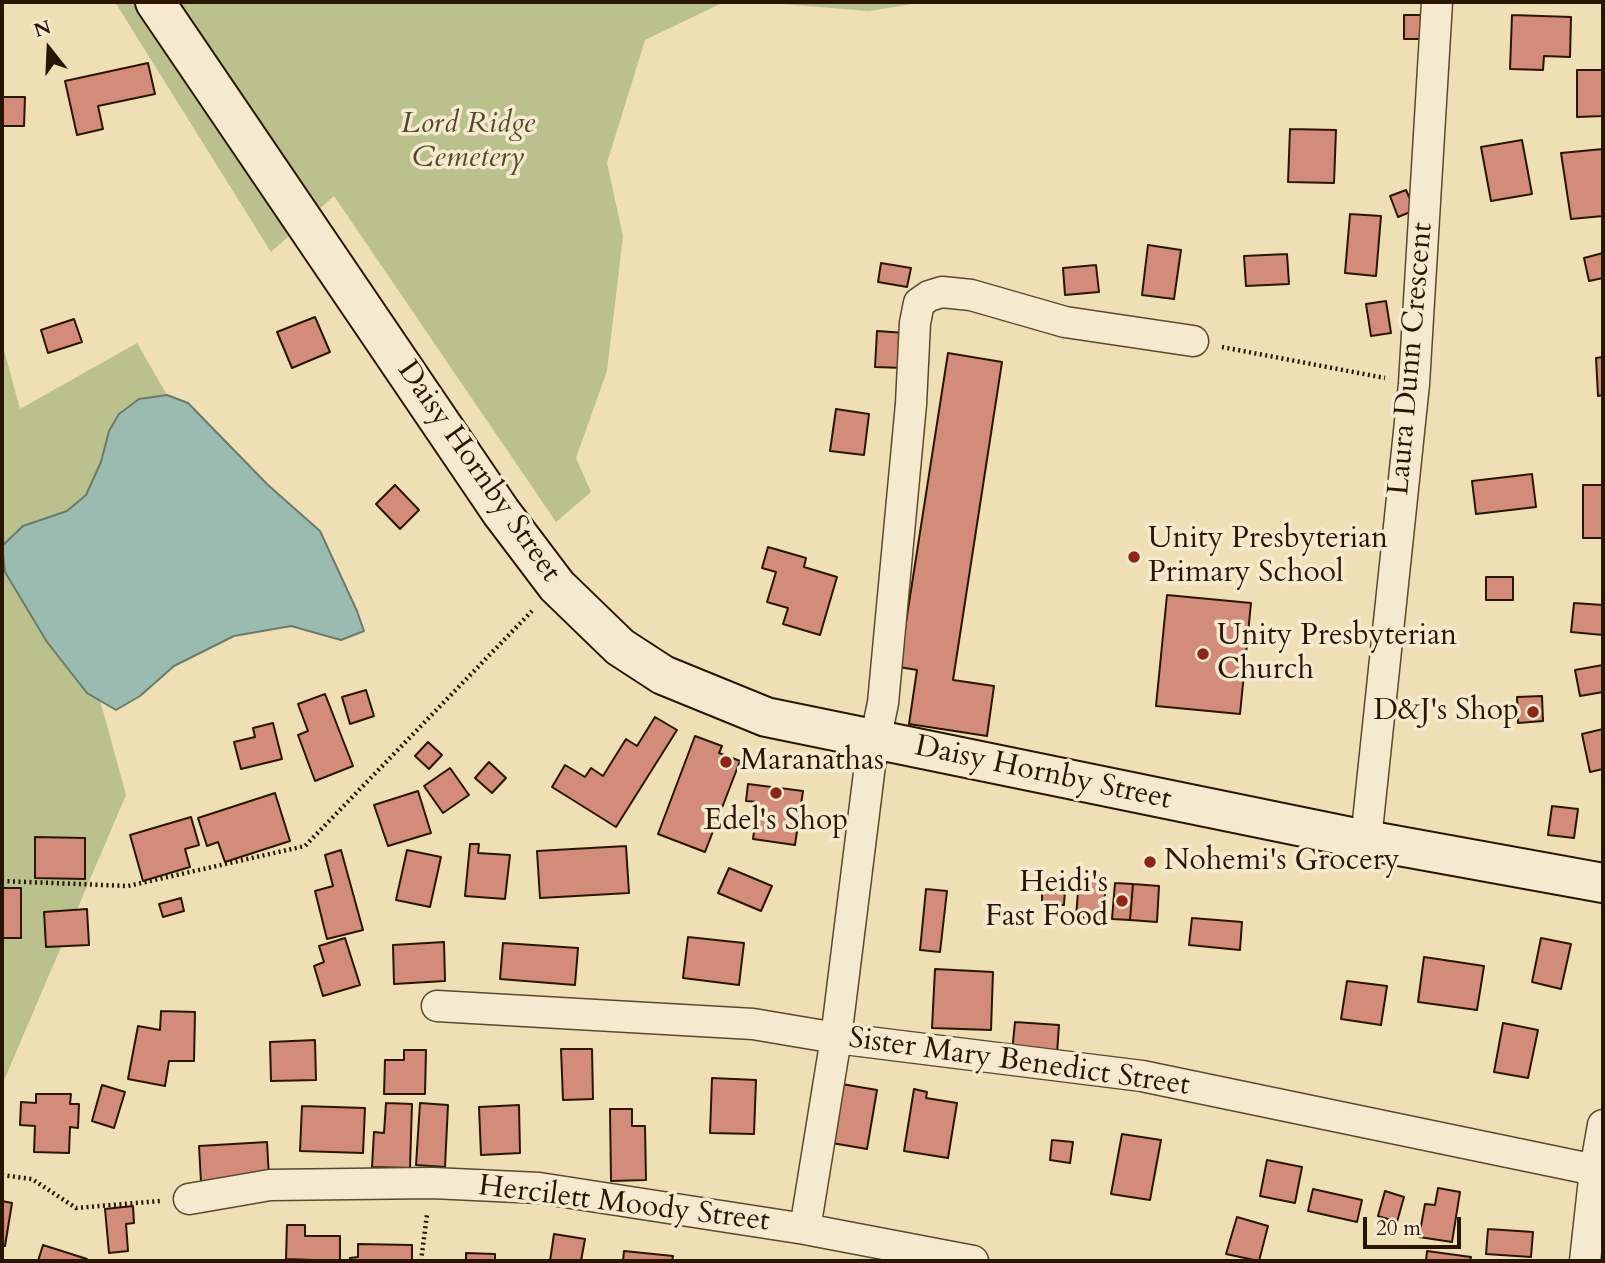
<!DOCTYPE html>
<html>
<head>
<meta charset="utf-8">
<style>
  body { margin:0 }
  #map { position:relative; width:1605px; height:1263px; overflow:hidden; background:#efdfb5; font-family:Cardo,serif }
  canvas { display:block }
  .frame { position:absolute; inset:0; border:4px solid #2a1600; pointer-events:none }
  .north { position:absolute; left:14px; top:14px; width:70px; height:70px; -webkit-text-stroke:5px #f5eacf; paint-order:stroke; rotate:342deg; font-size:19px; font-weight:700; line-height:28px; text-align:center; color:#2a1600 }
  .north::after { content:''; display:block; margin:auto; width:24px; height:32px; background:#2a1600; clip-path:polygon(50% 0,100% 100%,50% 72%,0 100%) }
  .scale { position:absolute; left:1363px; top:1217px; width:98px; height:32px; box-sizing:border-box; border:4px solid #2a1600; border-top:0; padding-left:9px; font-size:21px; line-height:24px; white-space:nowrap; color:#2a1600; -webkit-text-stroke:5px #f5eacf; paint-order:stroke }
</style>
</head>
<body>
<div id="map">
<canvas width="1605" height="1263"></canvas>
<div class="frame"></div>
<div class="north">N</div>
<div class="scale">20 m</div>
</div>
<script>
const g = document.querySelector('canvas').getContext('2d');
g.lineJoin = 'round';
function paint(path, color) {
  g.fillStyle = color;
  g.fill(path, 'evenodd');
}
function toPath(rows) {
  const path = new Path2D();
  for (const r of rows) {
    path.moveTo(r[0], r[1]);
    for (let i = 2; i < r.length; i += 2) path.lineTo(r[i], r[i + 1]);
  }
  return path;
}
function strokePath(path, color, width, dash) {
  g.strokeStyle = color;
  g.lineWidth = width;
  g.lineCap = dash ? 'butt' : 'round';
  g.setLineDash(dash || []);
  g.stroke(path);
}
function label(font, color, halo, rows, align = 'center') {
  g.font = font + ' Cardo,serif';
  g.lineWidth = 7;
  g.setLineDash([]);
  g.textBaseline = 'middle';
  g.strokeStyle = halo;
  g.fillStyle = color;
  for (const [text, x, y, turn = 0] of rows) {
    g.save();
    g.translate(x, y);
    g.rotate((+turn || 0) * Math.PI / 180);
    g.textAlign = isNaN(turn) ? turn : align;
    if (halo) g.strokeText(text, 0, 0);
    g.fillText(text, 0, 0);
    g.restore();
  }
}
const green = toPath([
  [115,2,724,2,645,40,607,163,623,236,607,371,576,458,591,492,556,522,334,196,271,252],
  [757,2,925,2,869,11],
  [2,343,20,409,137,343,167,395,139,399,109,431,101,462,86,495,67,511,50,517,126,795,2,1085]
]);
const water = toPath([
  [167,395,188,403,268,485,320,531,357,611,364,631,341,640,291,626,234,636,174,666,140,696,116,710,87,693,47,642,5,572,2,546,23,526,67,511,86,495,101,462,109,431,119,414,139,399,167,395]
]);
const building = toPath([
  [1404,15,1432,15,1433,39,1404,39,1404,15],
  [1512,15,1571,17,1570,57,1544,56,1543,70,1510,69,1512,15],
  [148,63,155,94,98,106,103,129,77,135,65,81,148,63],
  [1577,70,1603,70,1603,116,1577,117,1577,70],
  [2,97,25,97,24,126,2,126,2,97],
  [1290,129,1336,130,1334,183,1288,182,1290,129],
  [1522,140,1532,194,1491,201,1481,147,1522,140],
  [1603,149,1603,216,1571,219,1561,153,1603,149],
  [1406,190,1415,210,1398,217,1390,196,1406,190],
  [1350,214,1381,216,1376,276,1345,273,1350,214],
  [1148,245,1181,250,1174,299,1142,295,1148,245],
  [1603,253,1603,278,1589,281,1584,258,1603,253],
  [1287,254,1289,284,1246,286,1244,256,1287,254],
  [881,263,911,268,907,287,878,282,881,263],
  [1096,265,1099,292,1065,295,1063,268,1096,265],
  [1386,301,1391,333,1371,336,1366,304,1386,301],
  [315,317,330,352,292,368,277,332,315,317],
  [74,319,82,342,48,353,41,330,74,319],
  [877,331,906,333,904,368,875,367,877,331],
  [948,353,1002,362,953,680,994,686,987,736,909,724,917,670,899,667,948,353],
  [1603,357,1603,395,1598,396,1596,358,1603,357],
  [836,409,869,414,864,455,830,451,836,409],
  [1532,474,1536,507,1476,514,1472,481,1532,474],
  [395,485,419,510,400,529,376,504,395,485],
  [1583,485,1603,485,1603,538,1583,538,1583,485],
  [768,547,806,558,804,567,837,577,820,635,783,624,788,608,767,602,776,572,762,568,768,547],
  [1486,577,1513,577,1513,600,1486,600,1486,577],
  [1167,595,1251,603,1240,714,1156,706,1167,595],
  [1574,603,1603,605,1603,635,1571,632,1574,603],
  [1603,665,1603,692,1580,696,1575,670,1603,665],
  [366,690,374,716,350,724,342,697,366,690],
  [325,694,353,766,315,781,298,735,308,731,298,704,325,694],
  [1542,696,1543,721,1518,723,1517,697,1542,696],
  [655,717,677,730,616,827,552,787,565,765,585,777,591,768,603,776,626,739,637,746,655,717],
  [273,723,282,759,241,769,234,742,255,737,253,728,273,723],
  [1603,729,1603,769,1590,772,1582,734,1603,729],
  [695,736,722,746,719,753,740,761,705,852,658,834,695,736],
  [428,742,442,755,429,769,415,756,428,742],
  [489,762,506,778,492,793,475,778,489,762],
  [450,768,469,795,443,813,424,786,450,768],
  [748,784,803,791,795,845,753,839,758,802,746,801,748,784],
  [418,791,431,833,388,846,374,805,418,791],
  [275,793,290,841,225,862,218,842,207,846,198,818,275,793],
  [1552,806,1578,809,1574,838,1548,835,1552,806],
  [191,817,199,845,185,849,190,867,143,881,130,835,191,817],
  [35,837,85,838,85,879,35,878,35,837],
  [470,844,479,844,478,853,510,855,505,899,465,896,470,844],
  [626,846,629,893,540,898,537,851,626,846],
  [341,850,363,930,327,939,315,891,333,886,325,855,341,850],
  [407,850,441,857,430,907,396,900,407,850],
  [729,868,772,886,761,911,718,893,729,868],
  [1079,879,1106,881,1103,919,1076,917,1079,879],
  [1115,883,1133,884,1130,920,1112,919,1115,883],
  [1133,884,1159,886,1157,922,1130,920,1133,884],
  [2,888,21,888,21,938,2,938,2,888],
  [1042,888,1065,889,1064,905,1042,904,1042,888],
  [926,889,947,891,940,952,920,950,926,889],
  [181,898,184,911,163,917,159,904,181,898],
  [87,909,89,945,46,947,44,912,87,909],
  [1192,918,1242,922,1240,950,1189,945,1192,918],
  [688,937,744,943,739,985,683,978,688,937],
  [345,938,360,985,323,996,314,966,324,962,319,946,345,938],
  [1541,938,1571,944,1561,989,1532,982,1541,938],
  [444,942,445,981,394,984,393,945,444,942],
  [503,943,578,948,575,985,500,979,503,943],
  [1424,957,1484,966,1477,1010,1418,1002,1424,957],
  [935,969,993,972,991,1030,932,1028,935,969],
  [1347,981,1387,986,1381,1025,1341,1019,1347,981],
  [161,1011,195,1012,194,1061,169,1061,165,1086,128,1079,138,1026,160,1030,161,1011],
  [1015,1022,1059,1025,1057,1054,1012,1052,1015,1022],
  [1503,1023,1538,1030,1528,1078,1494,1072,1503,1023],
  [315,1040,316,1080,271,1081,270,1042,315,1040],
  [561,1049,592,1049,593,1099,563,1100,561,1049],
  [404,1050,426,1050,425,1094,384,1094,385,1060,404,1060,404,1050],
  [712,1078,756,1080,754,1134,710,1133,712,1078],
  [830,1082,877,1090,867,1149,820,1141,830,1082],
  [102,1085,125,1092,114,1128,92,1121,102,1085],
  [914,1089,927,1092,926,1098,957,1103,948,1158,904,1151,914,1089],
  [36,1094,71,1094,70,1104,79,1104,78,1128,70,1127,69,1153,34,1152,35,1126,20,1125,21,1102,36,1103,36,1094],
  [386,1103,412,1104,410,1168,372,1167,374,1132,384,1133,386,1103],
  [420,1103,448,1105,445,1167,416,1165,420,1103],
  [519,1105,520,1153,481,1155,479,1107,519,1105],
  [302,1106,365,1108,363,1153,300,1151,302,1106],
  [610,1109,632,1109,632,1126,645,1126,646,1180,611,1181,610,1109],
  [1122,1134,1161,1140,1150,1200,1111,1194,1122,1134],
  [1052,1140,1073,1142,1070,1163,1050,1160,1052,1140],
  [267,1142,269,1177,201,1182,199,1146,267,1142],
  [1267,1160,1302,1167,1295,1203,1260,1196,1267,1160],
  [1438,1188,1460,1192,1452,1242,1419,1237,1425,1204,1435,1205,1438,1188],
  [1313,1189,1362,1200,1357,1222,1308,1211,1313,1189],
  [1385,1191,1404,1197,1397,1222,1378,1216,1385,1191],
  [2,1201,12,1203,5,1246,2,1246,2,1201],
  [133,1206,134,1223,126,1224,128,1251,109,1253,105,1209,133,1206],
  [1237,1217,1268,1226,1259,1261,1226,1254,1237,1217],
  [287,1225,305,1225,305,1236,340,1236,340,1261,286,1259,287,1225],
  [1488,1229,1533,1232,1531,1257,1486,1254,1488,1229],
  [554,1234,585,1239,581,1261,550,1261,554,1234],
  [358,1244,412,1245,412,1261,350,1261,350,1258,358,1257,358,1244],
  [43,1245,87,1259,86,1261,38,1261,43,1245],
  [624,1251,673,1256,672,1261,623,1261,624,1251],
  [1427,1251,1471,1257,1470,1261,1426,1261,1427,1251],
  [466,1253,495,1254,495,1261,466,1261,466,1253]
]);
const path = toPath([
  [1222,347,1385,378],
  [2,881,128,886,305,846,532,611],
  [2,1175,32,1179,76,1208,160,1201],
  [421,1261,427,1215]
]);
const street = toPath([
  [1366,840,1414,384,1437,2],
  [437,1006,753,1024,836,1038,1142,1076,1595,1170],
  [189,1199,270,1185,432,1183,539,1188,805,1229,973,1261],
  [805,1229,836,1038,870,765,883,703,911,404,915,323,919,303,929,296,942,292,971,295,1065,322,1193,341],
  [1585,1261,1595,1170,1603,1125]
]);
const secondary = toPath([
  [155,2,501,512,557,586,620,647,663,675,766,717,1366,840,1603,883]
]);
const markers = [
  [1134,557,7,"#8f2418"],
  [1203,654,7,"#8f2418"],
  [1533,712,7,"#8f2418"],
  [726,762,7,"#8f2418"],
  [776,793,7,"#8f2418"],
  [1150,862,7,"#8f2418"],
  [1122,901,7,"#8f2418"]
];
const parkNames = [
  ["Lord Ridge",468,125],
  ["Cemetery",468,159]
];
const streetNames = [
  ["Laura Dunn Crescent",1412,359,-85],
  ["Daisy Hornby Street",478,472,55],
  ["Daisy Hornby Street",1043,774,12],
  ["Sister Mary Benedict Street",1019,1063,8],
  ["Hercilett Moody Street",624,1205,7]
];
const poiNames = [
  ["Unity Presbyterian",1148,540],
  ["Primary School",1148,574],
  ["Unity Presbyterian",1217,637],
  ["Church",1217,671],
  ["D&J's Shop",1519,712,"right"],
  ["Maranathas",740,762],
  ["Edel's Shop",776,822,"center"],
  ["Nohemi's Grocery",1164,862],
  ["Heidi's",1108,884,"right"],
  ["Fast Food",1108,918,"right"]
];
paint(green, '#bac18d');
paint(water, '#9abcb0');
strokePath(water, '#6d7a6a', 2);
paint(building, '#d28c79');
strokePath(building, '#2a1600', 2);
strokePath(street, '#5b482d', 33);
strokePath(secondary, '#2a1600', 42);
strokePath(path, '#2a1600', 4.5, [2, 3.5]);
strokePath(street, '#f5eacf', 30);
strokePath(secondary, '#f5eacf', 38);
for (const [x, y, r, color] of markers) {
  const dot = new Path2D();
  dot.arc(x, y, r, 0, 2 * Math.PI);
  g.fillStyle = color;
  g.fill(dot);
  strokePath(dot, '#f5eacf', 2.5);
}
label('italic 30px', '#55492a', '#f5eacf', parkNames);
label('30px', '#2a1600', '#f5eacf', streetNames);
label('30px', '#2a1600', '#f5eacf', poiNames, 'left');
</script>
</body>
</html>
